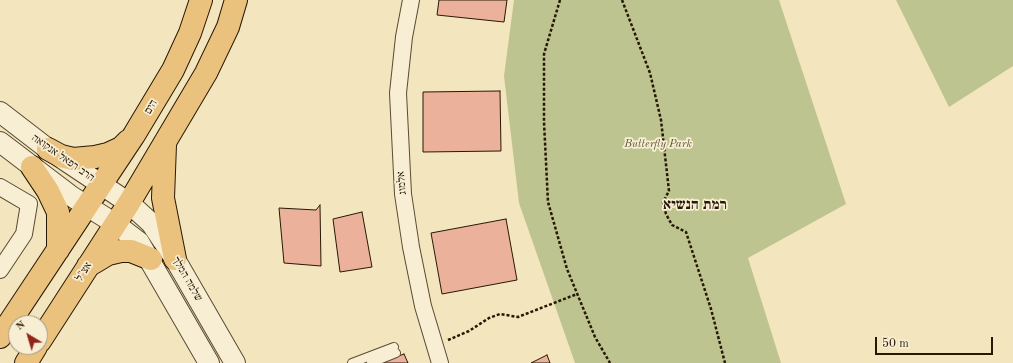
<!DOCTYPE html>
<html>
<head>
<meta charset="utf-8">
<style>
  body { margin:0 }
  #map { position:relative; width:1013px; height:363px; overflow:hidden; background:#f3e5bd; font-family:"Old Standard TT",serif }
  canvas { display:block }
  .north { position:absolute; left:8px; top:315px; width:40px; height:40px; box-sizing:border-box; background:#f7eed4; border:1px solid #a49881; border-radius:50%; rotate:322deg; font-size:11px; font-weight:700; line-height:16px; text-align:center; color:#271805 }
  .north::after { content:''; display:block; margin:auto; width:14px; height:18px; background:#8f2418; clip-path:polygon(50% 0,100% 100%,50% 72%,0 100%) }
  .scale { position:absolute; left:875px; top:337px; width:118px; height:18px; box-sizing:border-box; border:2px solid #271805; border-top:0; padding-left:5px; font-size:12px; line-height:14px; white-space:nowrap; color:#271805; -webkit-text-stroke:3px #f7eed4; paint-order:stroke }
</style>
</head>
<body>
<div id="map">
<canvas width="1013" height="363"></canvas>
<div class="north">N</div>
<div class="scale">50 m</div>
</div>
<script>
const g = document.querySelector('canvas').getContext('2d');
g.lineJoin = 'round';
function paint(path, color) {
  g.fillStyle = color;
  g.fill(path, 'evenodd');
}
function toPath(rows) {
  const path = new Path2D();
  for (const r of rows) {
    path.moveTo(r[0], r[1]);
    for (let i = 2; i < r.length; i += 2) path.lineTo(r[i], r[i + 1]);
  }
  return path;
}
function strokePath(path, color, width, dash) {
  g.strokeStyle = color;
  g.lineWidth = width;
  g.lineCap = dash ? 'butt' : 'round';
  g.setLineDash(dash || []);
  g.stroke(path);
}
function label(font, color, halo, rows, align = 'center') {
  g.font = font + ' "Old Standard TT","Frank Ruhl Libre",serif';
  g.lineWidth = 3.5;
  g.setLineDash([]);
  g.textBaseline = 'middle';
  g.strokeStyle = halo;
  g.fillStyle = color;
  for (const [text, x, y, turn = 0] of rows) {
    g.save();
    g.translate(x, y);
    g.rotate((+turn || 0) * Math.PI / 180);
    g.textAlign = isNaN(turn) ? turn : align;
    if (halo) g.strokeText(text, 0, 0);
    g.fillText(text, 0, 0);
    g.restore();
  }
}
const green = toPath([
  [514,0,779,0,846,204,748,258,781,363,575,363,519,203,504,76],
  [896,0,1013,0,1013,66,949,107]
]);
const building = toPath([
  [439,0,507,0,504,22,437,15,439,0],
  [500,91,501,151,423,152,423,92,500,91],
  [320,205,321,266,284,263,279,208,316,210,320,205],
  [362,212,372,267,340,272,333,219,362,212],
  [506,219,517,280,442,294,431,233,506,219],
  [404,354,408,363,380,363,404,354],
  [547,355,550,363,531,363,547,355]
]);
const path = toPath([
  [560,0,544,54,544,122,548,202,567,269,595,337,610,363],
  [622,0,650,73,661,120,669,191,663,202,666,214,672,225,686,232,711,309,725,363],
  [448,340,469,331,489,318,500,314,518,317,577,294]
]);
const service = toPath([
  [352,363,394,347],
  [371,363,396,353]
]);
const minor = toPath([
  [411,0,404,37,398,93,403,194,411,247,423,306,440,363],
  [0,187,29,204,24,234,0,270]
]);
const tertiary = toPath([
  [0,112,48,149,129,203,151,223,175,259,235,363],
  [0,142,71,196,114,223,139,242,209,363]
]);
const primary = toPath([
  [165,145,163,198,175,259],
  [48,149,61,156,73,159,95,157,108,154,121,148,128,141],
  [32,167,48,191,58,212,58,250],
  [88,266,108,254,121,251,131,251,151,259],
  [0,337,134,135,173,70,190,33,201,0],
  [40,341,129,203,206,73,228,27,236,0],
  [26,363,36,347]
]);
const streetNames = [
  ["הים",151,107,-59],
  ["הרב רפאל אנקואה",63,158,35],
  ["אלמוג",402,183,-95],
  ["אצ\"ל",84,272,-58],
  ["שלמה המלך",187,279,60]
];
const parkNames = [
  ["Butterfly Park",658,144]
];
const districtNames = [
  ["רמת הנשיא",695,205]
];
paint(green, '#bdc48f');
paint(building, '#ecb19a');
strokePath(building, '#271805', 1);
strokePath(service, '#5a4b33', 10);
strokePath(minor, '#5a4b33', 18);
strokePath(tertiary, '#5a4b33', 22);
strokePath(primary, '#271805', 24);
strokePath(path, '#271805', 2.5, [3, 2]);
strokePath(service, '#f7eed4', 8);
strokePath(minor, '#f7eed4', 16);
strokePath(tertiary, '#f7eed4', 20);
strokePath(primary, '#eac27e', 22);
label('11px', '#271805', '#f7eed4', streetNames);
label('italic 11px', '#5c5435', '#f7eed4', parkNames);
label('bold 15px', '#271805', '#f7eed4', districtNames);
</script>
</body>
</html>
